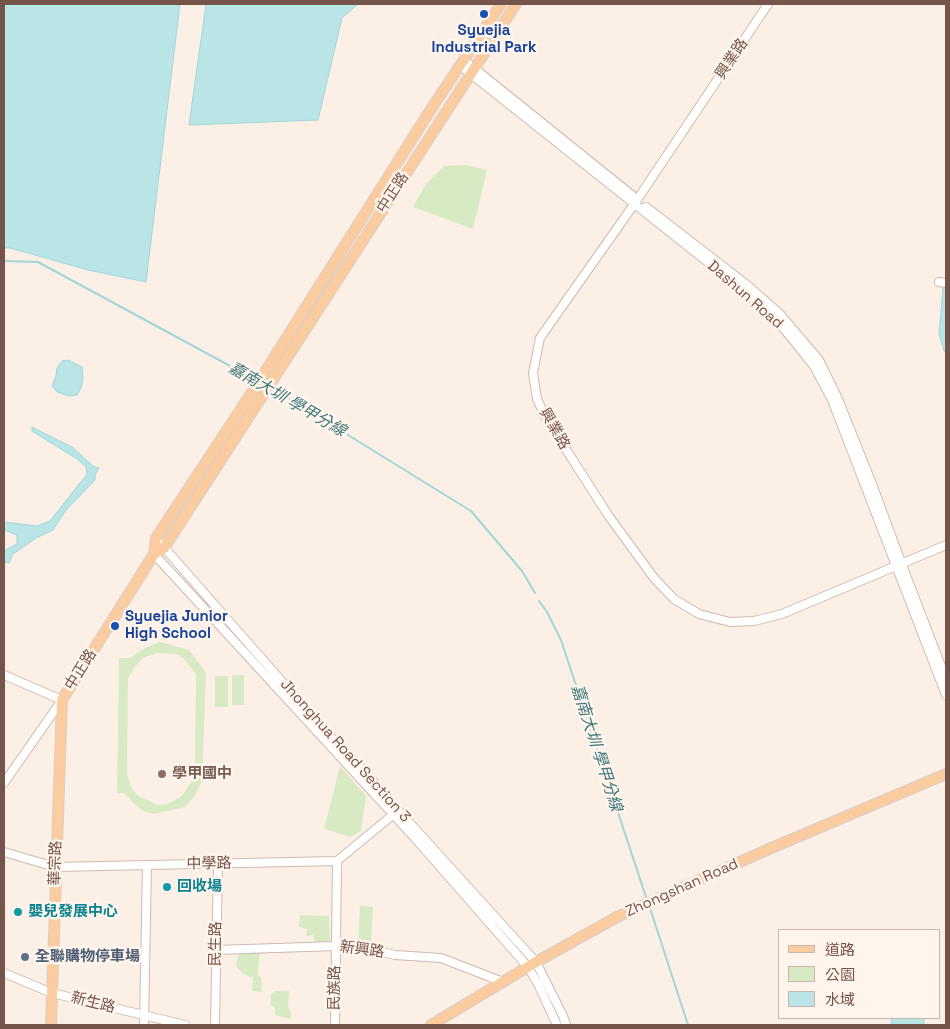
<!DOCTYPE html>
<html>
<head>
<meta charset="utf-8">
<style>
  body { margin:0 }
  #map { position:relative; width:950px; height:1029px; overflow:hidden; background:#fcf0e6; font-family:"Space Grotesk","Noto Sans TC",sans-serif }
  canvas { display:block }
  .frame { position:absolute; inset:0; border:5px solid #75544b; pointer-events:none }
  .legend { position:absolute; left:778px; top:929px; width:162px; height:90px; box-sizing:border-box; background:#fff5ec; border:1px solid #c8b5ac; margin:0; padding:6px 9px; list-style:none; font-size:15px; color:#75544b }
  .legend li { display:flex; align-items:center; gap:10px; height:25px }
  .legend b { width:25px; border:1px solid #c8b5ac }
</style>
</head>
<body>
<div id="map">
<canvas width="950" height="1029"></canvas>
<div class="frame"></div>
<ul class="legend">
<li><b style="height:6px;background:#facc9f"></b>道路</li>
<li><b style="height:14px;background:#d8eac4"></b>公園</li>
<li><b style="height:14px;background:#bae5e6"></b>水域</li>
</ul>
</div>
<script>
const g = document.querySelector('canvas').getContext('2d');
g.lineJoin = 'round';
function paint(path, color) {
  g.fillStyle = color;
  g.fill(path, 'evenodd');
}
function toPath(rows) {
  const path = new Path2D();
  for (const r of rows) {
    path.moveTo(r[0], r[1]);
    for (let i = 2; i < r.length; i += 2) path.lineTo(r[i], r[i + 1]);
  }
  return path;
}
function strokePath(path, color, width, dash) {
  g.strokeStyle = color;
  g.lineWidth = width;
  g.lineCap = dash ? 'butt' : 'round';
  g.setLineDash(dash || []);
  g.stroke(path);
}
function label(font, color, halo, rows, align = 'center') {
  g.font = font + ' "Space Grotesk","Noto Sans TC",sans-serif';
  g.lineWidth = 5;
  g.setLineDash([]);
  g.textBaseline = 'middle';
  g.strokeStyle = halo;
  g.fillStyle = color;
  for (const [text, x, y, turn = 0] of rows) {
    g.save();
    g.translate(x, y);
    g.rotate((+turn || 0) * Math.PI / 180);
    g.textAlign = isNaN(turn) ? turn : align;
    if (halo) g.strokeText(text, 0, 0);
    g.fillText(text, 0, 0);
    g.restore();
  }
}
const green = toPath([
  [466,165,487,170,473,229,413,207,426,184,444,166],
  [160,642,189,650,206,672,202,782,193,798,185,807,154,814,143,811,133,803,125,793,117,793,119,658,129,658,147,647],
  [156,653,177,654,184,659,196,674,195,776,182,796,168,804,158,805,140,797,133,791,127,774,128,678,134,668,143,658],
  [232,675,244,675,244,705,232,705],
  [215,676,228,676,228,707,215,707],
  [340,766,366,796,361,831,350,837,324,829],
  [360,906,373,907,371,945,358,944],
  [300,915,329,916,330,941,316,944,313,935,306,936,307,929,299,927],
  [239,951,260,952,258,975,261,978,262,992,252,991,253,978,243,974,236,966],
  [275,991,289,991,288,1007,291,1013,290,1019,275,1015,275,1008,271,1005,271,995]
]);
const water = toPath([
  [4,4,180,4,146,282,88,270,10,248,4,248,4,4],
  [206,4,358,4,342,18,318,120,189,125,206,4],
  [943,288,946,288,946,353,944,351,939,334,943,288],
  [68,360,82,367,83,379,81,388,77,395,69,396,57,392,52,386,56,376,57,368,62,361,68,360],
  [32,427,72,447,93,466,99,468,95,475,95,480,66,510,53,530,36,538,13,554,9,563,4,562,4,551,17,544,17,535,4,530,4,522,37,526,50,521,87,474,86,467,77,459,32,431,32,427],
  [892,1018,924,1018,924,1025,891,1025,892,1018]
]);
const stream = toPath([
  [4,261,38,262,256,380],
  [272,388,471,511,522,571,535,593],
  [539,601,547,612,561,640,646,897],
  [650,908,688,1025]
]);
const minor = toPath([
  [768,4,637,200,540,338,533,373,537,399,546,418,608,515,654,578,674,599,699,614,730,622,754,621,782,614,946,545],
  [464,60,633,196],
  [461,66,743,290,776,319,814,366,832,400,946,695],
  [646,207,747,285,780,314,819,360,838,399,872,484,902,565,946,679],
  [939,282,946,283],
  [161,544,329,735,367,774,398,810,536,962,563,1016,566,1025],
  [154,554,414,837,528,967,538,984,557,1025],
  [4,675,62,700,4,783],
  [4,852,55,867,337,861,395,813],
  [216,950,336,946,382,952,395,955,441,958,503,982],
  [4,973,52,993,185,1025],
  [144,1025,147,865],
  [215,1025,218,863],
  [335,1025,337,861]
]);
const major = toPath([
  [154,554,164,548,516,4],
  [51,1025,62,700,154,554,156,538,260,380,433,106,501,4],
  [431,1025,536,962,617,917,769,849,946,774]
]);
const markers = [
  [484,14,5,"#1a4fb4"],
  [115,626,5,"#1a4fb4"],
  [162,774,5,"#8d6e63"],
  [167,887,5,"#0f9aa8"],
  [18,912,5,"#0f9aa8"],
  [25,957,5,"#5c6f8a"]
];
const transitNames = [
  ["Syuejia",484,31],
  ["Industrial Park",484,48],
  ["Syuejia Junior",125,617,"left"],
  ["High School",125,634,"left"]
];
const streetNames = [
  ["興業路",732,59,-56],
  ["中正路",393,193,-57],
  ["Dashun Road",745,295,41],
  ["興業路",554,429,60],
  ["中正路",81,670,-58],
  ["Jhonghua Road Section 3",345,751,48],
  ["華宗路",56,863,-88],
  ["中學路",209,864,-1],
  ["Zhongshan Road",682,888,-24],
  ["民生路",216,944,-89],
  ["新興路",362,950,8],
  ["民族路",335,988,-89],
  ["新生路",93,1003,14]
];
const educationNames = [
  ["學甲國中",172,774]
];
const cultureNames = [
  ["回收場",177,887],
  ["嬰兒發展中心",28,912]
];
const serviceNames = [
  ["全聯購物停車場",35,957]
];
const waterNames = [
  ["嘉南大圳 學甲分線",287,400,30],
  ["嘉南大圳 學甲分線",596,748,72]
];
paint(green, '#d8eac4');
paint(water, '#bae5e6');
strokePath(water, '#a0d6d7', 1);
strokePath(stream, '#a0d6d7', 2);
strokePath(minor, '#d0b9af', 10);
strokePath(major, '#d8cfcd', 12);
strokePath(minor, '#fff', 8);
strokePath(major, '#facc9f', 10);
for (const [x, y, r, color] of markers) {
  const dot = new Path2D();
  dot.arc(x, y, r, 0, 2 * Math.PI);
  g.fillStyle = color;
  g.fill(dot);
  strokePath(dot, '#fff5ec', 2);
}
label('bold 15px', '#164399', '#fff5ec', transitNames);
label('15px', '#75544b', '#fff5ec', streetNames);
label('bold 15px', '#785e54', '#fff5ec', educationNames, 'left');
label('bold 15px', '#0d838f', '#fff5ec', cultureNames, 'left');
label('bold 15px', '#4e5e75', '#fff5ec', serviceNames, 'left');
label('italic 16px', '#3e787a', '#fff5ec', waterNames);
</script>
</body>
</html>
